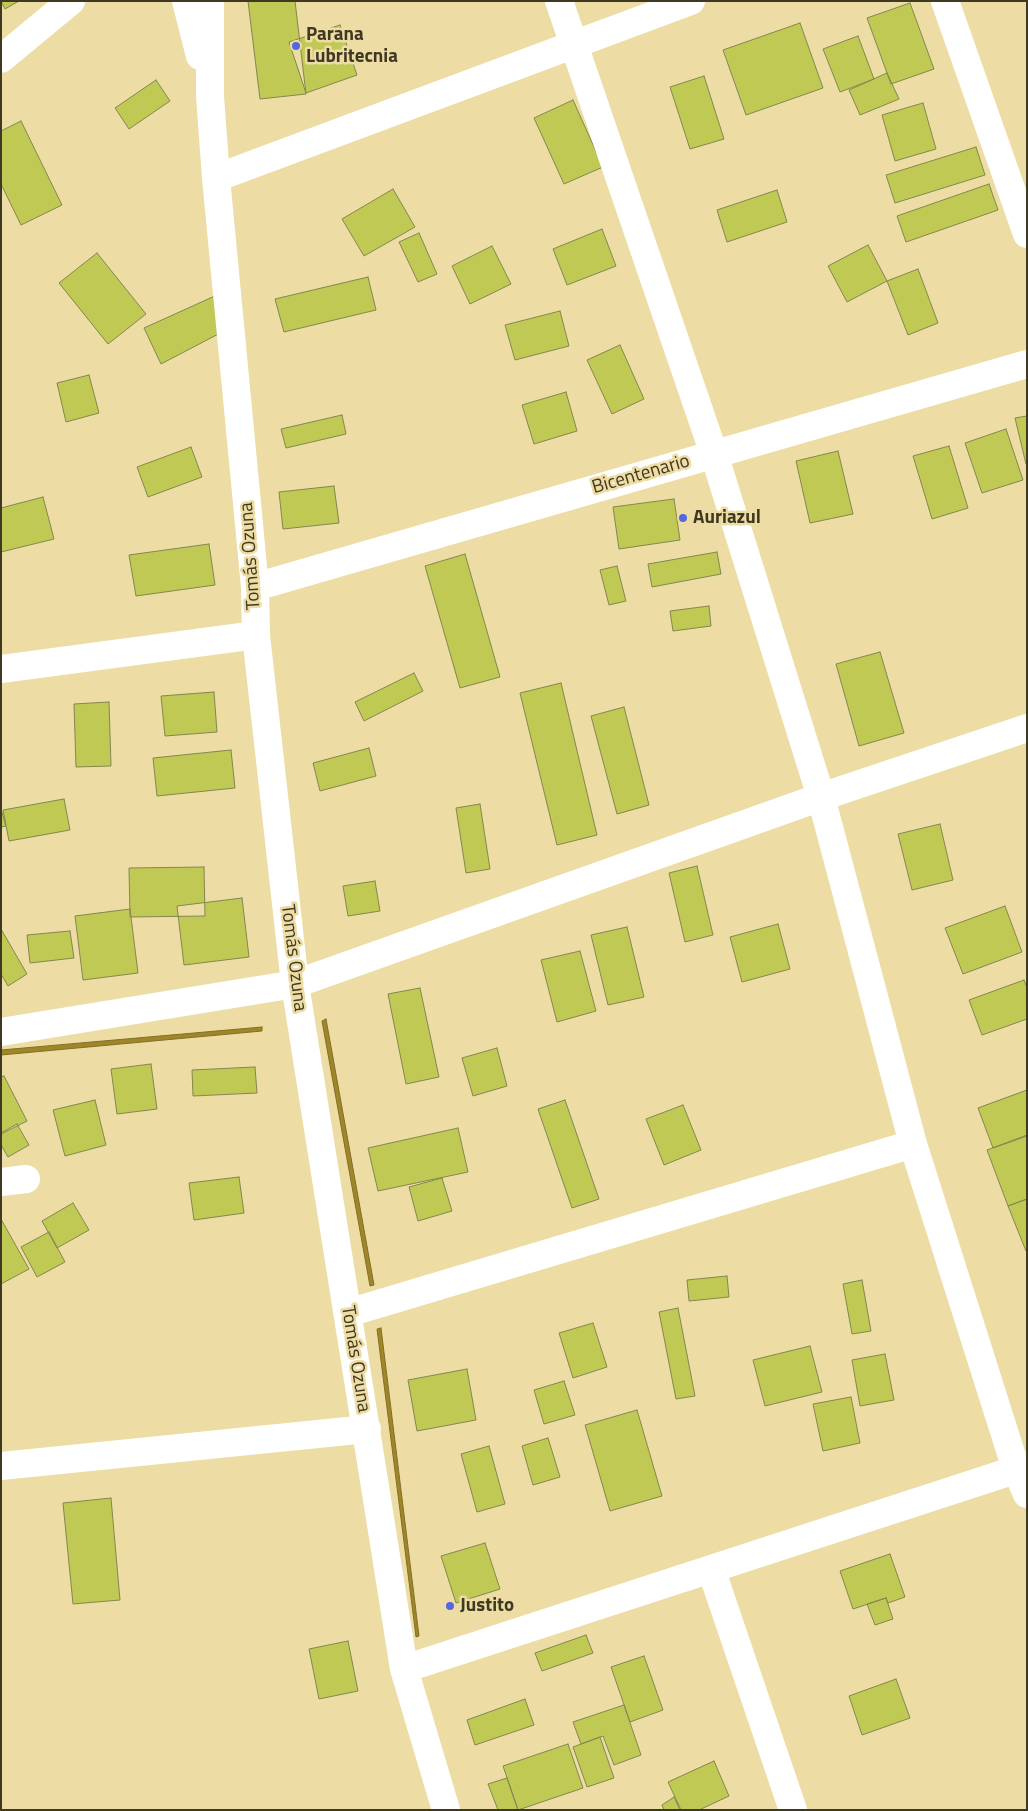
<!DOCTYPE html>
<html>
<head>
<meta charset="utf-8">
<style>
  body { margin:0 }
  #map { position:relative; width:1028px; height:1811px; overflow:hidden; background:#eddca3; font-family:"Titillium Web",sans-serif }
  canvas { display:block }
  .frame { position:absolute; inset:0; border:2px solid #403922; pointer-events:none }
</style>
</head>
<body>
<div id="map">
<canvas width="1028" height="1811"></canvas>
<div class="frame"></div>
</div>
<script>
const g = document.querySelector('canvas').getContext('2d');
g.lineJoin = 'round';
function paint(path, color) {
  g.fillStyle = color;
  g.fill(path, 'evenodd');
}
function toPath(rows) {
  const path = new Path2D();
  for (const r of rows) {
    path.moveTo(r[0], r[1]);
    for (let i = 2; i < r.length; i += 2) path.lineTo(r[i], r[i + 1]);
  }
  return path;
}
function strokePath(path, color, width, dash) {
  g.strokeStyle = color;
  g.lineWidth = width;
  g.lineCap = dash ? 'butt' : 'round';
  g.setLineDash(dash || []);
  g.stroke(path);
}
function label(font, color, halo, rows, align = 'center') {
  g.font = font + ' "Titillium Web",sans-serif';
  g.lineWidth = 5;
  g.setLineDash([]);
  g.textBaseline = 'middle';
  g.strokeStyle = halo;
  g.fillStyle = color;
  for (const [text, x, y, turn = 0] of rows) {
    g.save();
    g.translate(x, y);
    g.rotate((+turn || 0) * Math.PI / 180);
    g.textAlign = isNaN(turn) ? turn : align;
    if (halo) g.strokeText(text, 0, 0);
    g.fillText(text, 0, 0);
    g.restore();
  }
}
const water = toPath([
  [326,1019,374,1285,370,1286,322,1021,326,1019],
  [262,1027,262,1031,1,1055,1,1050,262,1027],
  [381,1328,419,1636,416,1637,377,1329,381,1328]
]);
const building = toPath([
  [1,1,19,1,5,9,1,1],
  [248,1,295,1,306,94,260,99,248,1],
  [910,3,934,69,891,84,867,18,910,3],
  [800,23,823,88,746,115,723,50,800,23],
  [340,25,357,75,306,93,289,42,340,25],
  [858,36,874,79,840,92,823,49,858,36],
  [887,73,899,99,860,115,849,90,887,73],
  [704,76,724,139,690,149,670,87,704,76],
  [156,80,170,101,129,129,115,108,156,80],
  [573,100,603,167,564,184,534,118,573,100],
  [923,103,936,149,895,161,882,115,923,103],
  [21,121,62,205,21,225,1,184,1,131,21,121],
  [976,147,985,175,895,203,886,175,976,147],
  [989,184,998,210,906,242,897,216,989,184],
  [393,189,415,227,364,256,342,219,393,189],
  [777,190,787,222,727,242,717,210,777,190],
  [602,229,616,266,567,285,553,249,602,229],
  [419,233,437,274,418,282,399,242,419,233],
  [868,245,887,281,847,302,828,266,868,245],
  [492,246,511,284,470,304,452,266,492,246],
  [97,253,146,314,108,344,59,283,97,253],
  [918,269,938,323,908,335,887,281,918,269],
  [368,277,376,310,284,332,275,299,368,277],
  [217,295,226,330,161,364,144,328,217,295],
  [560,311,569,346,515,360,505,325,560,311],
  [620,345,644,399,612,414,587,360,620,345],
  [89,375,99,413,66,422,57,383,89,375],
  [566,392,577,431,534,444,522,405,566,392],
  [342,415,346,434,286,448,281,429,342,415],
  [1027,416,1027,464,1026,464,1015,418,1027,416],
  [1006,429,1023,480,982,493,965,443,1006,429],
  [949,446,968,508,932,519,913,456,949,446],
  [191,447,202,477,148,497,137,467,191,447],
  [838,451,853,514,810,523,796,461,838,451],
  [334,486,339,523,283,529,279,492,334,486],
  [43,497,54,539,1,552,1,508,43,497],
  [674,499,680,540,619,549,613,507,674,499],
  [209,544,215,585,136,596,129,555,209,544],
  [717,552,721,574,652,587,648,564,717,552],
  [465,554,500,677,460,688,425,566,465,554],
  [617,566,626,601,609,605,600,570,617,566],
  [709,606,711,626,673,631,670,611,709,606],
  [880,652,904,733,859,746,836,664,880,652],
  [414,673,423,691,364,721,355,702,414,673],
  [561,683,597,835,557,845,520,693,561,683],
  [214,692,217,732,165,736,161,696,214,692],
  [109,702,111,766,76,767,74,704,109,702],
  [624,707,649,805,617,814,591,716,624,707],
  [369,748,376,776,320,791,313,763,369,748],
  [231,750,235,788,157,796,153,758,231,750],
  [64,799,70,830,9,841,3,810,64,799],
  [480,804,490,869,466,873,456,808,480,804],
  [1,809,6,826,1,827,1,809],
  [940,824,953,880,912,890,898,834,940,824],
  [697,866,713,935,685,942,669,873,697,866],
  [204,867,205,916,130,917,129,868,204,867],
  [375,881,380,911,348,916,343,886,375,881],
  [242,898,249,957,184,965,177,906,242,898],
  [1005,906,1022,952,963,974,945,928,1005,906],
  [130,909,138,973,83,980,75,916,130,909],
  [778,924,790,969,742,982,730,937,778,924],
  [627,927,644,997,608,1005,591,935,627,927],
  [1,929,27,974,8,986,1,974,1,929],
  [70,931,74,958,30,963,27,935,70,931],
  [580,951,596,1011,557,1022,541,960,580,951],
  [1024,980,1027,988,1027,1019,982,1035,969,1000,1024,980],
  [420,988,439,1077,406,1084,388,994,420,988],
  [497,1048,507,1086,473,1096,462,1058,497,1048],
  [151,1064,157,1109,117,1114,111,1069,151,1064],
  [255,1067,257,1093,193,1096,192,1070,255,1067],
  [4,1076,27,1121,1,1134,1,1077,4,1076],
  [1027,1090,1027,1136,993,1148,978,1108,1027,1090],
  [95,1100,106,1145,65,1156,53,1110,95,1100],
  [565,1100,599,1199,572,1208,538,1109,565,1100],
  [683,1105,701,1150,664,1165,646,1119,683,1105],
  [17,1124,29,1145,8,1157,1,1145,1,1133,17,1124],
  [458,1128,468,1172,378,1191,368,1148,458,1128],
  [1027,1135,1027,1199,1008,1206,987,1150,1027,1135],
  [239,1177,244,1213,194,1220,189,1183,239,1177],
  [442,1178,452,1211,418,1221,409,1187,442,1178],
  [1027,1199,1027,1251,1026,1251,1008,1206,1027,1199],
  [73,1203,89,1230,57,1248,42,1221,73,1203],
  [1,1219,29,1269,1,1284,1,1219],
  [49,1232,65,1262,37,1277,21,1247,49,1232],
  [727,1276,729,1297,689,1301,687,1280,727,1276],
  [862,1280,871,1331,852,1334,843,1284,862,1280],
  [678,1308,695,1396,676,1399,659,1312,678,1308],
  [593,1323,607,1367,573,1378,559,1333,593,1323],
  [810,1346,822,1392,765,1406,753,1360,810,1346],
  [885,1354,894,1400,860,1406,852,1360,885,1354],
  [467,1369,476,1420,417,1431,408,1380,467,1369],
  [564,1381,575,1415,544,1424,534,1390,564,1381],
  [851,1397,860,1443,823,1451,813,1404,851,1397],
  [637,1410,662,1496,610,1511,585,1425,637,1410],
  [548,1438,560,1477,533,1485,522,1446,548,1438],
  [489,1446,505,1504,477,1512,461,1454,489,1446],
  [111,1498,120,1600,73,1604,63,1503,111,1498],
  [485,1543,500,1589,456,1603,441,1556,485,1543],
  [890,1554,905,1597,888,1603,886,1598,853,1609,840,1571,890,1554],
  [886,1598,893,1619,875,1625,867,1604,886,1598],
  [586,1635,593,1653,542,1671,535,1653,586,1635],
  [348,1641,358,1691,319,1699,309,1649,348,1641],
  [644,1656,663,1710,630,1722,611,1667,644,1656],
  [896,1679,910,1718,862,1735,849,1696,896,1679],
  [525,1699,534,1725,475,1745,467,1720,525,1699],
  [624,1705,641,1755,614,1765,603,1736,581,1744,573,1722,624,1705],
  [600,1737,614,1778,587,1787,573,1747,600,1737],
  [568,1744,583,1788,518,1810,503,1766,568,1744],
  [714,1761,729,1796,699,1810,681,1810,668,1782,714,1761],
  [507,1778,518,1810,498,1810,488,1784,507,1778],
  [674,1797,680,1810,664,1810,662,1805,674,1797]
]);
const minor = toPath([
  [186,1,200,56],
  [210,1,210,96,216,178,255,587,256,635,295,984,404,1669,446,1810],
  [559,1,714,454,821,797,913,1144,1016,1469,1027,1494],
  [945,1,1027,234],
  [216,178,691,1],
  [255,587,1027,364],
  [1,669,256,635],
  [1,1032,295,984,821,797,1027,728],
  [1,1182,26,1179],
  [348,1313,913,1144],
  [1,1466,367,1429],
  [711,1569,793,1810],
  [404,1669,1027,1466]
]);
const major = toPath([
  [1,59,71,1]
]);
const markers = [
  [296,46,5,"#5567dd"],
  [683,518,5,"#5567dd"],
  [450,1606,5,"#5567dd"]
];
const poiNames = [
  ["Parana",306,35],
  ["Lubritecnia",306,57],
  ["Auriazul",693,518],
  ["Justito",460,1606]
];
const streetNames = [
  ["Bicentenario",641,475,-16],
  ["Tomás Ozuna",251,556,-94],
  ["Tomás Ozuna",293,958,83],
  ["Tomás Ozuna",355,1359,81]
];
paint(water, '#9f8628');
strokePath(water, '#826f26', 1);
paint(building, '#c0c953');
strokePath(building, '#828751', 1);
strokePath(minor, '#fff', 28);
strokePath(major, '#fff', 28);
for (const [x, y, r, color] of markers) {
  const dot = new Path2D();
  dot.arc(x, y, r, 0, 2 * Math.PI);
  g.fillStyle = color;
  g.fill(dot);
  strokePath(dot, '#eddca3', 2);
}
label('bold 19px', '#403922', '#eddca3', poiNames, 'left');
label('19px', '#403922', '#eddca3', streetNames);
</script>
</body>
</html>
